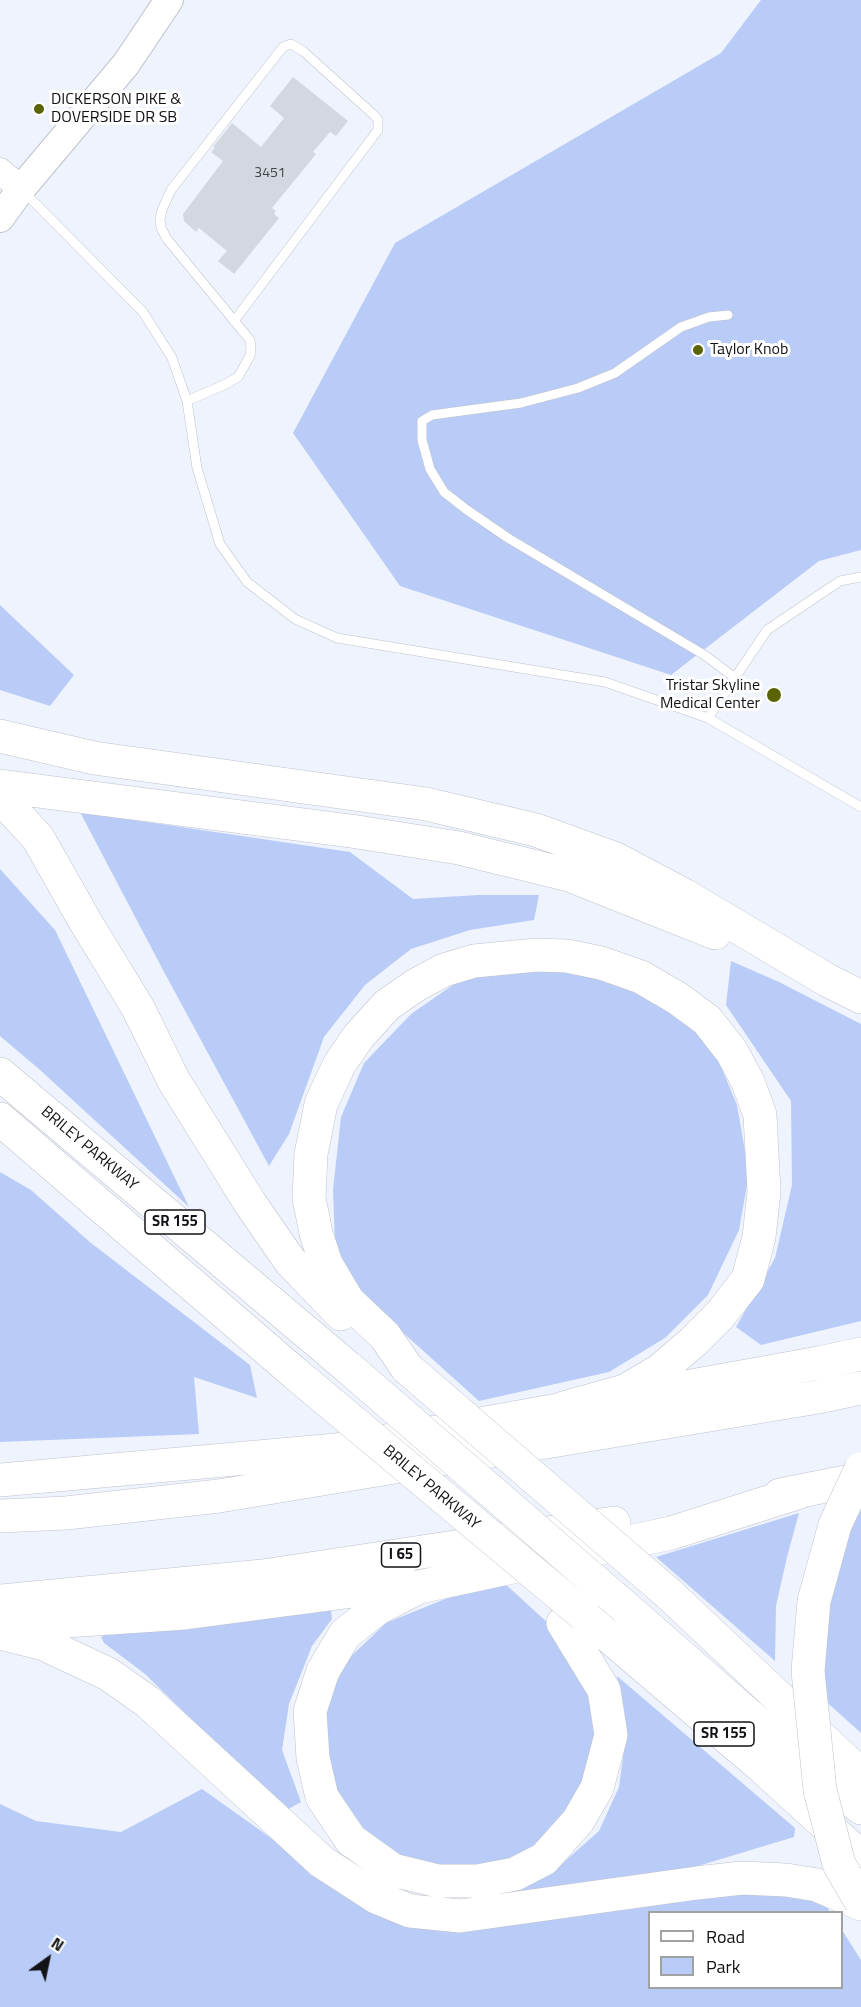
<!DOCTYPE html>
<html>
<head>
<meta charset="utf-8">
<style>
  body { margin:0 }
  #map { position:relative; width:861px; height:2007px; overflow:hidden; background:#eff3fd; font-family:"Titillium Web",sans-serif }
  canvas { display:block }
  .legend { position:absolute; left:648px; top:1911px; width:195px; height:78px; box-sizing:border-box; background:#fff; border:2px solid #a0a1a2; margin:0; padding:8px 10px; list-style:none; font-size:18px; color:#121316 }
  .legend li { display:flex; align-items:center; gap:12px; height:30px }
  .legend b { width:30px; border:2px solid #a0a1a2 }
  .north { position:absolute; left:18px; top:1929px; width:60px; height:60px; -webkit-text-stroke:4px #fff; paint-order:stroke; rotate:33deg; font-size:16px; font-weight:700; line-height:24px; text-align:center; color:#121316 }
  .north::after { content:''; display:block; margin:auto; width:21px; height:27px; background:#121316; clip-path:polygon(50% 0,100% 100%,50% 72%,0 100%) }
</style>
</head>
<body>
<div id="map">
<canvas width="861" height="2007"></canvas>
<ul class="legend">
<li><b style="height:8px;background:#fff"></b>Road</li>
<li><b style="height:16px;background:#b9ccf7"></b>Park</li>
</ul>
<div class="north">N</div>
</div>
<script>
const g = document.querySelector('canvas').getContext('2d');
g.lineJoin = 'round';
function paint(path, color) {
  g.fillStyle = color;
  g.fill(path, 'evenodd');
}
function toPath(rows) {
  const path = new Path2D();
  for (const r of rows) {
    path.moveTo(r[0], r[1]);
    for (let i = 2; i < r.length; i += 2) path.lineTo(r[i], r[i + 1]);
  }
  return path;
}
function strokePath(path, color, width, dash) {
  g.strokeStyle = color;
  g.lineWidth = width;
  g.lineCap = dash ? 'butt' : 'round';
  g.setLineDash(dash || []);
  g.stroke(path);
}
function label(font, color, halo, rows, align = 'center') {
  g.font = font + ' "Titillium Web",sans-serif';
  g.lineWidth = 6;
  g.setLineDash([]);
  g.textBaseline = 'middle';
  g.strokeStyle = halo;
  g.fillStyle = color;
  for (const [text, x, y, turn = 0] of rows) {
    g.save();
    g.translate(x, y);
    g.rotate((+turn || 0) * Math.PI / 180);
    g.textAlign = isNaN(turn) ? turn : align;
    if (halo) g.strokeText(text, 0, 0);
    g.fillText(text, 0, 0);
    g.restore();
  }
}
const green = toPath([
  [761,0,861,0,861,550,819,561,671,675,400,586,293,433,395,243,721,53],
  [0,605,74,675,50,706,0,690],
  [80,812,350,852,413,899,478,895,539,895,534,920,470,930,411,949,365,985,324,1037,289,1134,269,1166,163,970],
  [0,869,55,930,189,1207,39,1069,0,1036],
  [731,961,779,982,861,1024,861,1321,761,1345,736,1327,775,1258,792,1185,791,1101,726,1005],
  [508,964,582,968,680,1013,715,1052,737,1105,749,1174,739,1230,708,1295,665,1338,609,1372,479,1401,390,1321,353,1281,335,1243,333,1190,341,1117,364,1063,411,1014,460,980],
  [0,1172,31,1190,91,1243,250,1365,257,1398,194,1377,199,1434,0,1442],
  [861,1501,861,1733,821,1697,832,1560],
  [799,1513,787,1557,776,1606,775,1661,656,1557],
  [502,1581,549,1624,597,1707,590,1780,532,1853,480,1871,406,1860,373,1842,330,1787,324,1708,348,1659,386,1623,462,1592],
  [331,1610,332,1619,312,1646,289,1704,282,1750,301,1802,285,1811,145,1674,104,1643,101,1637,110,1632],
  [617,1676,795,1828,794,1837,688,1869,502,1899,504,1892,556,1869,599,1831,619,1787,626,1734],
  [202,1789,367,1906,729,1888,824,1901,830,1912,650,1912,650,1988,842,1988,842,1930,861,1960,861,2007,0,2007,0,1804,36,1821,121,1832]
]);
const building = toPath([
  [293,77,348,121,336,136,330,132,313,152,316,154,272,208,276,211,274,214,279,218,234,274,218,261,227,251,199,228,196,232,184,221,183,214,223,161,211,152,215,148,213,147,232,123,261,147,284,118,270,106]
]);
const lane = toPath([
  [23,191,143,312,172,358,187,401,197,468,220,544,247,582,295,619,337,638,605,682,708,718,861,807],
  [728,315,709,317,681,327,615,373,578,388,521,403,432,415,422,421,422,440,430,469,444,492,467,510,508,538,706,656,735,678],
  [187,401,226,384,238,377,250,356,251,348,250,340,167,239,161,228,160,219,162,210,171,190,283,47,291,44,303,51,375,116,378,120,378,130,234,321],
  [708,718,767,630,840,581,861,577]
]);
const secondary = toPath([
  [0,171,21,189]
]);
const primary = toPath([
  [0,218,21,189,126,64,169,0]
]);
const highway = toPath([
  [0,736,94,758,426,804,536,830,616,859,684,895,827,980,861,997],
  [0,786,351,831,459,848,569,875,715,933],
  [0,797,38,838,85,921,138,1008,174,1081,250,1203,290,1261,341,1314],
  [0,1074,350,1369],
  [0,1119,297,1375],
  [407,1368,385,1336,348,1301,326,1264,316,1233,309,1198,311,1154,321,1104,339,1065,358,1037,387,1005,416,985,444,970,474,961,537,955,567,956,601,963,641,977,677,998,707,1020,732,1052,748,1082,760,1115,764,1192,759,1237,748,1279,720,1315,693,1342,659,1371,625,1391,564,1408],
  [0,1480,336,1450,819,1363,861,1354],
  [780,1495,861,1479],
  [0,1516,66,1513,219,1496,818,1397,861,1388],
  [669,1594,861,1775],
  [0,1601,263,1576,614,1523],
  [626,1608,777,1740,861,1808],
  [584,1615,761,1766,861,1857],
  [563,1623,604,1690,611,1735,597,1788,578,1821,544,1859,515,1874,478,1881,438,1881,393,1870,351,1840,322,1797,313,1758,310,1711,323,1671,345,1634,378,1608,419,1587,671,1533,800,1492],
  [7,1625,185,1613,406,1584],
  [0,1633,44,1644,108,1674,148,1702,322,1862,376,1897,410,1911,460,1916,697,1883,742,1878,786,1880,817,1885,861,1904]
]);
const highwayBridge = toPath([
  [407,1368,669,1594],
  [350,1369,626,1608],
  [297,1375,584,1615],
  [861,1469,835,1525,814,1601,808,1671,820,1790,839,1864,861,1902]
]);
const markers = [
  [39,109,6,"#5a6404"],
  [698,350,6,"#5a6404"],
  [774,695,8,"#5a6404"]
];
const numberNames = [
  ["3451",270,174]
];
const shields = [
  [175,1222,60],
  [401,1555,39],
  [724,1734,60]
];
const shieldNames = [
  ["SR 155",175,1222],
  ["I 65",401,1555],
  ["SR 155",724,1734]
];
const poiNames = [
  ["DICKERSON PIKE &",51,100],
  ["DOVERSIDE DR SB",51,118],
  ["Taylor Knob",710,350],
  ["Tristar Skyline",760,686,"right"],
  ["Medical Center",760,704,"right"]
];
const streetNames = [
  ["BRILEY PARKWAY",89,1149,40],
  ["BRILEY PARKWAY",431,1488,40]
];
paint(green, '#b9ccf7');
paint(building, '#d2d7e0');
strokePath(lane, '#bec2cc', 10);
strokePath(secondary, '#bec2cc', 27);
strokePath(primary, '#bec2cc', 30);
strokePath(highway, '#bec2cc', 34);
strokePath(lane, '#fff', 9);
strokePath(secondary, '#fff', 26);
strokePath(primary, '#fff', 28);
strokePath(highway, '#fff', 33);
strokePath(highwayBridge, '#bec2cc', 34, []);
strokePath(highwayBridge, '#fff', 33);
for (const [x, y, r, color] of markers) {
  const dot = new Path2D();
  dot.arc(x, y, r, 0, 2 * Math.PI);
  g.fillStyle = color;
  g.fill(dot);
  strokePath(dot, '#fff', 2);
}
label('14px', '#424448', null, numberNames);
for (const [x, y, w] of shields) {
  const box = new Path2D();
  box.roundRect(x - w / 2, y - 12, w, 24, 4.5);
  g.fillStyle = '#fff';
  g.fill(box);
  strokePath(box, '#121316', 1.5);
}
label('bold 15px', '#121316', null, shieldNames);
label('16px', '#121316', '#fff', poiNames, 'left');
label('16px', '#121316', '#fff', streetNames);
</script>
</body>
</html>
